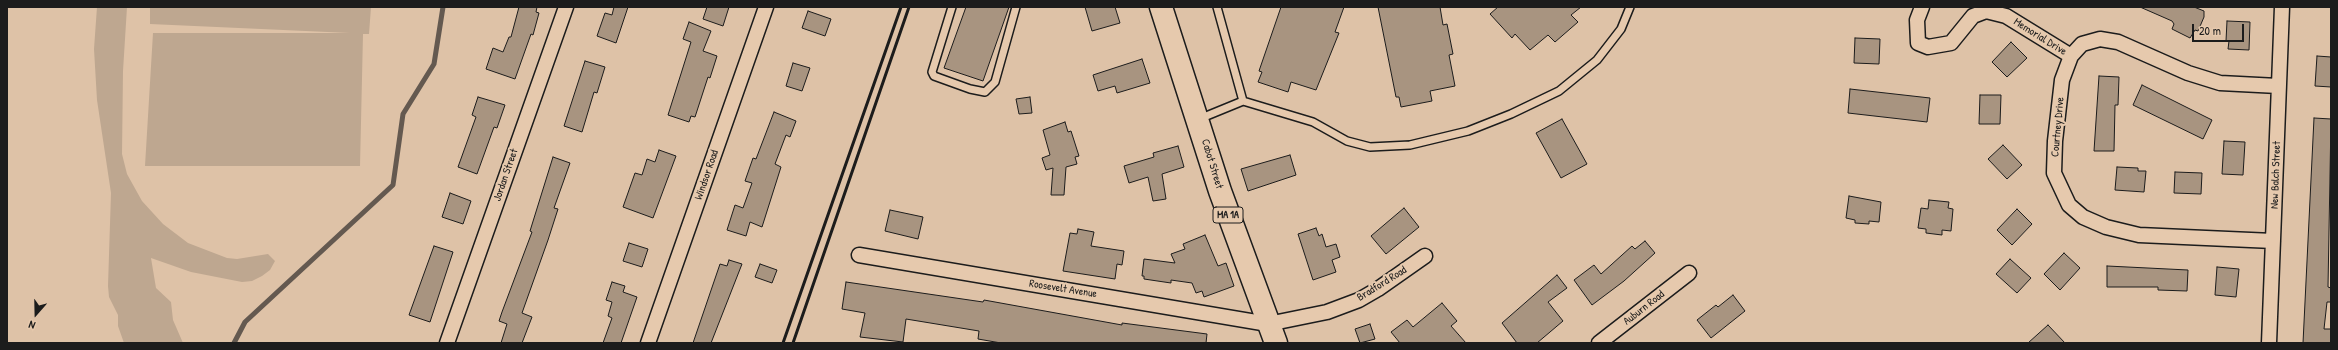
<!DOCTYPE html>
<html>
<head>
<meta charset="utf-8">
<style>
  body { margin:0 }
  #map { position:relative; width:2338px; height:350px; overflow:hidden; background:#dec2a7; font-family:"Patrick Hand",sans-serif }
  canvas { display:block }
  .frame { position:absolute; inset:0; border:8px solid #1c1c1c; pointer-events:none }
  .north { position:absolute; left:16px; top:294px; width:40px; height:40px; -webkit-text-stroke:3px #e6c9ad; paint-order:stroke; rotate:200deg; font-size:11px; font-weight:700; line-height:16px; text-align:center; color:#1c1c1c }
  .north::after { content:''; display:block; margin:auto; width:14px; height:18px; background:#1c1c1c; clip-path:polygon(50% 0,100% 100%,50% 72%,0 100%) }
  .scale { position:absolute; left:2192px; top:24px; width:52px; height:18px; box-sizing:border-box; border:2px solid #1c1c1c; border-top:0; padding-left:5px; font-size:12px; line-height:14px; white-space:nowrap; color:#1c1c1c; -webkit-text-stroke:3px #e6c9ad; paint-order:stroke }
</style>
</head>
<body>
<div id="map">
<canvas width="2338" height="350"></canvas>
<div class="frame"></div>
<div class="north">N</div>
<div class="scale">20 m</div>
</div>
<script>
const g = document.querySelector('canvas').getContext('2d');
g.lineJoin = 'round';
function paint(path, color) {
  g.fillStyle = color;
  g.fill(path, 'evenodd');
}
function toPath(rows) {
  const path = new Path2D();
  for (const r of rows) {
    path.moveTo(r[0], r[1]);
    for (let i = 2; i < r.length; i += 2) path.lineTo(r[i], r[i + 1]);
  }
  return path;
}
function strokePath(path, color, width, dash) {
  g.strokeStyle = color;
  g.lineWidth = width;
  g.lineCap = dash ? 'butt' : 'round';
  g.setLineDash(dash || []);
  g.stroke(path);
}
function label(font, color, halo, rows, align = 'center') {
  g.font = font + ' "Patrick Hand",sans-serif';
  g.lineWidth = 4;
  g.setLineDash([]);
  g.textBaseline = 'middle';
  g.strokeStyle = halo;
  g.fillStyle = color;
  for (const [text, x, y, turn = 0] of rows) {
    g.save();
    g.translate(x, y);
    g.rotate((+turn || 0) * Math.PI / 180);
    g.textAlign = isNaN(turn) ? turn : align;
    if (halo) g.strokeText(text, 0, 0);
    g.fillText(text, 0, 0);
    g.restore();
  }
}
const green = toPath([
  [97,7,127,7,123,71,122,154,127,174,142,201,163,224,188,243,227,258,237,259,268,254,275,261,270,270,262,276,252,281,242,282,191,272,151,258,156,288,171,302,173,320,183,343,124,343,118,326,118,315,109,297,108,286,111,193,97,100,94,49],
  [150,7,371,7,369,34,363,34,360,166,145,166,153,33,350,33,150,24]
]);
const stream = toPath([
  [234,343,245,322,393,185,403,114,434,64,443,7]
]);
const building = toPath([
  [519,7,537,7,536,12,539,13,533,35,531,34,515,79,486,69,493,48,503,52,509,37,511,37,519,7],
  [614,7,628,7,616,43,597,36,605,13,612,15,614,7],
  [707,7,729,7,723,26,703,19,707,7],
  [966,7,1009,7,983,81,944,68,966,7],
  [1085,7,1115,7,1120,23,1092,31,1085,7],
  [1281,7,1344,7,1335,32,1339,33,1316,90,1291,82,1288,92,1258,82,1262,72,1259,71,1281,7],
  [1378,7,1440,7,1443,25,1447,24,1453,54,1449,55,1455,86,1430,91,1432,101,1401,107,1399,97,1396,97,1378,7],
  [1498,7,1581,7,1571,15,1578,22,1555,42,1548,35,1530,50,1515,34,1512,38,1490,14,1498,7],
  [2140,7,2194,7,2204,11,2204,17,2198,31,2195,30,2190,38,2172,29,2174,24,2172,21,2140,7],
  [808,11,831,19,825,36,802,28,808,11],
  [2227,21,2250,22,2249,50,2228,49,2229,41,2226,41,2227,21],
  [689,22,711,31,703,51,717,56,710,78,708,77,695,117,691,116,689,122,668,115,691,42,683,39,689,22],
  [1855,38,1880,39,1879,64,1854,63,1855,38],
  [2011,42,2027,58,2007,77,1992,62,2011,42],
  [2317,56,2331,57,2331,87,2315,86,2317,56],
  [1142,59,1150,83,1117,93,1115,86,1098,91,1093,75,1142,59],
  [585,61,605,67,597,93,594,92,582,132,564,126,585,61],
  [793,63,810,68,802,91,786,86,793,63],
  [2099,76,2119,77,2118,105,2115,105,2114,151,2094,151,2099,76],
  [2142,85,2212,120,2203,139,2133,105,2142,85],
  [1850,89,1930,98,1927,122,1848,113,1850,89],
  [1980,95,2001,95,2000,124,1979,124,1980,95],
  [478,97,505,105,497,128,494,127,477,174,458,167,476,117,472,115,478,97],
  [1030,97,1032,113,1019,114,1016,99,1030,97],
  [774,112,796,121,790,137,786,135,775,164,781,167,762,227,750,222,746,236,727,230,735,205,743,208,752,183,745,181,753,158,756,159,774,112],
  [2314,118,2331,119,2328,287,2331,288,2331,302,2327,302,2324,329,2331,329,2331,343,2303,343,2314,118],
  [1562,119,1587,164,1561,178,1536,133,1562,119],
  [1065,122,1068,132,1071,131,1079,156,1075,157,1077,164,1066,167,1064,195,1051,195,1053,168,1046,170,1042,158,1050,155,1043,130,1065,122],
  [2224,141,2245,142,2243,175,2222,174,2224,141],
  [2003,145,2022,165,2007,179,1988,159,2003,145],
  [1178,146,1184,167,1162,174,1166,199,1153,201,1148,177,1129,183,1124,166,1154,157,1153,153,1178,146],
  [659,150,676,156,653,218,623,207,635,173,642,175,647,159,655,162,659,150],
  [1290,155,1296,175,1248,191,1241,169,1290,155],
  [553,157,570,163,554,208,558,209,548,240,522,313,532,317,522,343,501,343,507,324,499,321,502,312,532,232,530,231,553,157],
  [2117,167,2138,168,2138,171,2146,171,2144,192,2115,190,2117,167],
  [2175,172,2202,173,2201,194,2174,193,2175,172],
  [450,193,471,201,463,224,442,217,450,193],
  [1849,196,1881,202,1879,222,1869,221,1869,224,1855,223,1855,220,1846,218,1849,196],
  [1929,200,1949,202,1948,208,1953,209,1951,231,1942,230,1942,235,1926,233,1926,229,1918,228,1921,208,1928,209,1929,200],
  [1404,208,1419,227,1386,254,1371,236,1404,208],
  [2017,209,2032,224,2012,245,1997,230,2017,209],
  [890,210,923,217,918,239,885,231,890,210],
  [1316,228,1319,236,1322,234,1326,247,1336,244,1340,257,1332,260,1336,272,1313,280,1298,234,1316,228],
  [1078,229,1094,232,1091,246,1124,251,1122,265,1117,264,1115,279,1063,271,1070,233,1077,234,1078,229],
  [1205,235,1218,266,1226,263,1234,286,1204,297,1202,291,1196,293,1192,283,1171,280,1171,283,1144,279,1144,276,1142,276,1144,259,1175,263,1171,254,1185,249,1183,244,1205,235],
  [1645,241,1655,253,1624,281,1592,305,1574,280,1594,265,1601,274,1632,246,1635,249,1645,241],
  [629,243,648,249,642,267,623,261,629,243],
  [434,246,453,252,430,322,409,315,434,246],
  [2064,253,2080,268,2060,290,2044,274,2064,253],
  [2010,259,2031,278,2017,293,1996,274,2010,259],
  [729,260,742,264,711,343,693,343,720,264,727,266,729,260],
  [760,264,777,270,772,283,755,277,760,264],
  [2107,266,2188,270,2187,291,2158,290,2158,287,2107,287,2107,266],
  [2217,267,2239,269,2236,297,2215,295,2217,267],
  [1557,275,1567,288,1548,302,1563,321,1537,343,1517,343,1502,323,1557,275],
  [612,282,625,286,623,292,637,297,621,343,603,343,612,318,608,316,612,302,606,300,612,282],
  [846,282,983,302,984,300,1122,325,1122,323,1207,334,1206,343,1001,343,978,339,979,331,906,319,903,342,860,337,865,313,842,309,846,282],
  [1733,295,1745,311,1711,338,1697,320,1716,305,1718,307,1733,295],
  [1442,303,1457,321,1451,326,1466,343,1400,343,1391,332,1407,320,1413,327,1442,303],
  [1370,324,1375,339,1360,343,1355,329,1370,324],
  [2048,325,2065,343,2028,343,2048,325]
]);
const lane = toPath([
  [952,7,932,72,934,76,970,89,985,92,995,82,1016,7],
  [1243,101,1313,122,1347,141,1370,147,1410,145,1468,131,1511,114,1559,91,1597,60,1621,29,1630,7],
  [1199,119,1243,101,1217,7]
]);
const street = toPath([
  [1922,7,1917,20,1918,43,1928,47,1951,43,1973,16,1986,11,1981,7],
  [1986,11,2006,16,2071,56],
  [2273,241,2139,235,2106,227,2083,217,2069,205,2054,173,2055,141,2062,80,2071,56,2082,44,2100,39,2118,42,2188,73,2220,83,2278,86],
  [859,255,1268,324,1327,312,1359,300,1378,289,1425,256],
  [447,343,566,7],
  [648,343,766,7],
  [1599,343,1689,273],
  [2269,343,2282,7]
]);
const highway = toPath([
  [1161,7,1220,191,1276,343]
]);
const rail = toPath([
  [783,343,901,7],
  [793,343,909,7]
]);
const shields = [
  [1228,215,30]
];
const shieldNames = [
  ["MA 1A",1228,215]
];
const streetNames = [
  ["Memorial Drive",2040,37,32],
  ["Courtney Drive",2058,127,-85],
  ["Cabot Street",1212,164,73],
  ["Jordan Street",506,175,-71],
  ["Windsor Road",707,175,-71],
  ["New Balch Street",2276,175,-88],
  ["Bradford Road",1382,284,-32],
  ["Roosevelt Avenue",1063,289,9],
  ["Auburn Road",1644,308,-38]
];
paint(green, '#bea790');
strokePath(stream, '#645950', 5);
paint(building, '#a89480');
strokePath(building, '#1c1c1c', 1);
strokePath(lane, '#1c1c1c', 10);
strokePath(street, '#1c1c1c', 17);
strokePath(highway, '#1c1c1c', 25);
strokePath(lane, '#e6c9ad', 7);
strokePath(street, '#e6c9ad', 14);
strokePath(highway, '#e6c9ad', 22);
strokePath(rail, '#1c1c1c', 3);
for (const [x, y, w] of shields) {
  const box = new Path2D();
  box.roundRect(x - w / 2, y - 8, w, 16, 3);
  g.fillStyle = '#e6c9ad';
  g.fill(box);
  strokePath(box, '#1c1c1c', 1);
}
label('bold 10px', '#1c1c1c', null, shieldNames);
label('11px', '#1c1c1c', '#e6c9ad', streetNames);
</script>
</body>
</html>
